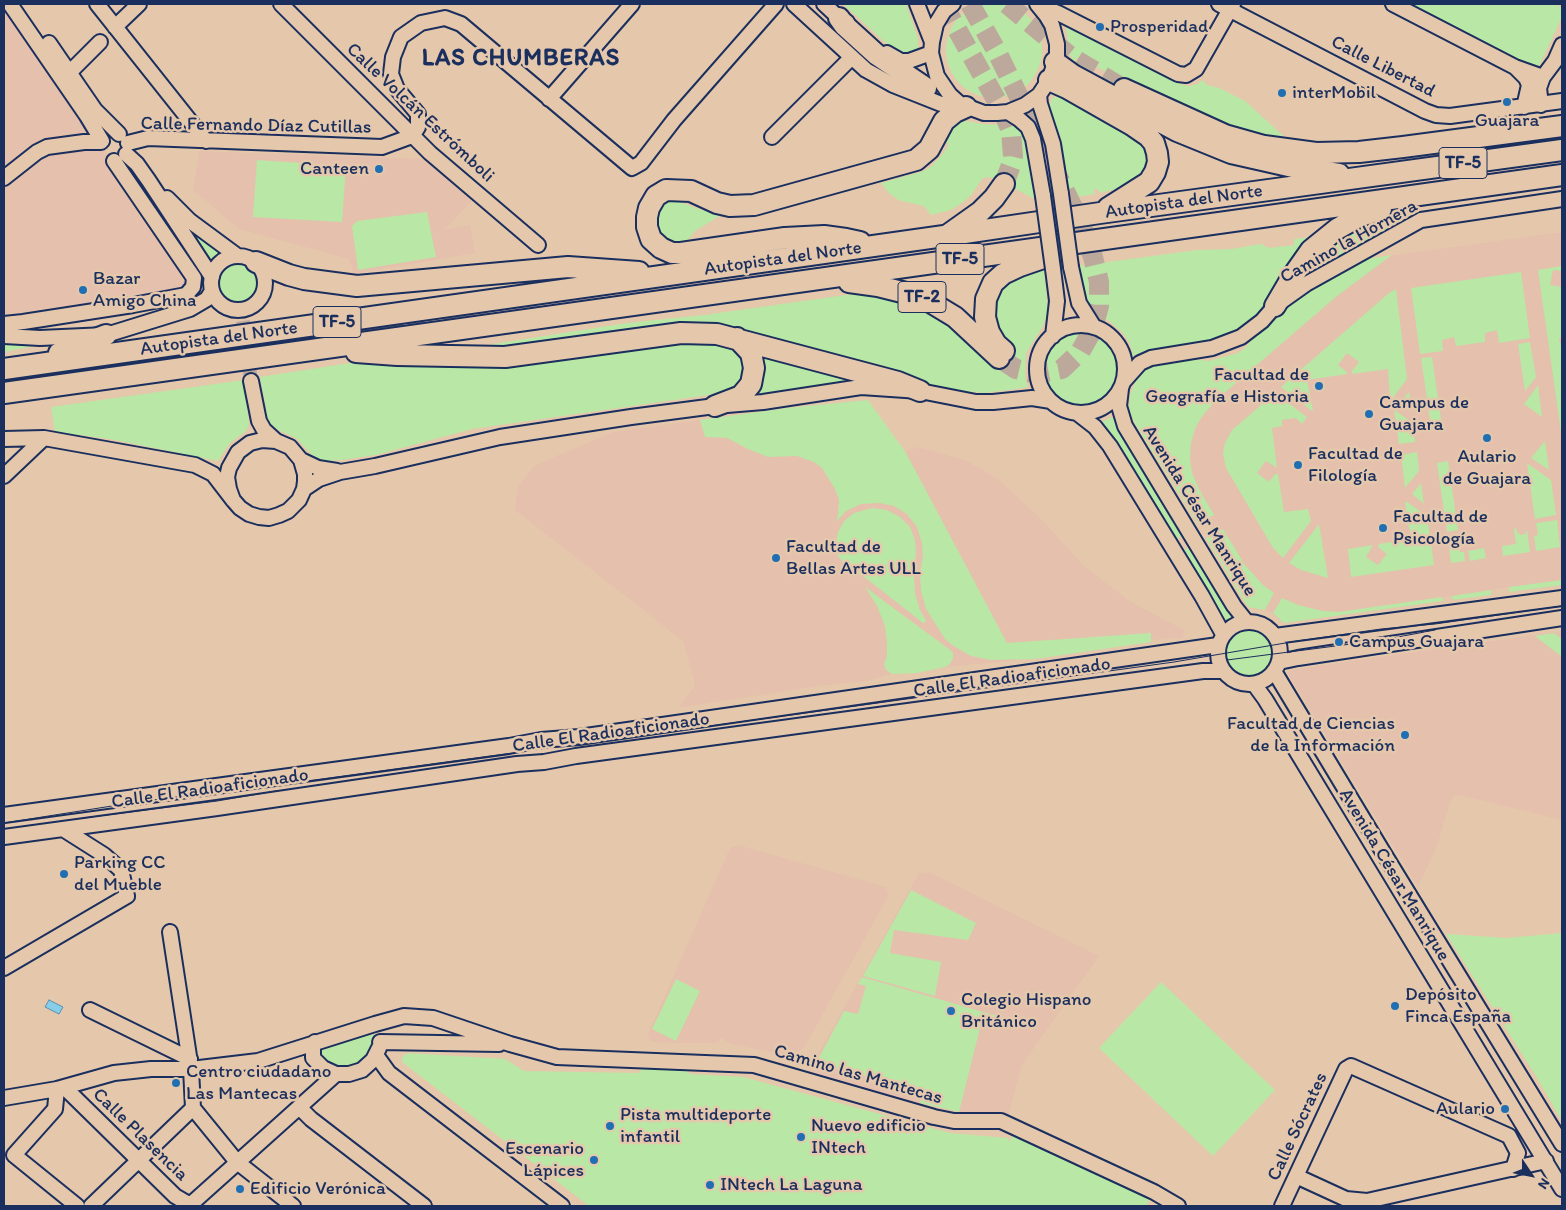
<!DOCTYPE html>
<html>
<head>
<meta charset="utf-8">
<style>
  body { margin:0 }
  #map { position:relative; width:1566px; height:1210px; overflow:hidden; background:#e5c8ac; font-family:Itim,sans-serif }
  canvas { display:block }
  .frame { position:absolute; inset:0; border:5px solid #1b2f5e; pointer-events:none }
  .north { position:absolute; left:1506px; top:1150px; width:50px; height:50px; -webkit-text-stroke:4px #e5c8ac; paint-order:stroke; rotate:124deg; font-size:14px; font-weight:700; line-height:20px; text-align:center; color:#1b2f5e }
  .north::after { content:''; display:block; margin:auto; width:18px; height:22px; background:#1b2f5e; clip-path:polygon(50% 0,100% 100%,50% 72%,0 100%) }
</style>
</head>
<body>
<div id="map">
<canvas width="1566" height="1210"></canvas>
<div class="frame"></div>
<div class="north">N</div>
</div>
<script>
const g = document.querySelector('canvas').getContext('2d');
g.lineJoin = 'round';
function paint(path, color) {
  g.fillStyle = color;
  g.fill(path, 'evenodd');
}
function toPath(rows) {
  const path = new Path2D();
  for (const r of rows) {
    if (r.length === 3) {
      path.moveTo(r[0] + r[2], r[1]);
      path.arc(r[0], r[1], r[2], 0, 2 * Math.PI);
      continue;
    }
    path.moveTo(r[0], r[1]);
    for (let i = 2; i < r.length; i += 2) path.lineTo(r[i], r[i + 1]);
  }
  return path;
}
function strokePath(path, color, width, dash) {
  g.strokeStyle = color;
  g.lineWidth = width;
  g.lineCap = dash ? 'butt' : 'round';
  g.setLineDash(dash || []);
  g.stroke(path);
}
function label(font, color, halo, rows, align = 'center') {
  g.font = font + ' Itim,sans-serif';
  g.lineWidth = 5;
  g.setLineDash([]);
  g.textBaseline = 'middle';
  g.strokeStyle = halo;
  g.fillStyle = color;
  for (const [text, x, y, turn = 0] of rows) {
    g.save();
    g.translate(x, y);
    g.rotate((+turn || 0) * Math.PI / 180);
    g.textAlign = isNaN(turn) ? turn : align;
    if (halo) g.strokeText(text, 0, 0);
    g.fillText(text, 0, 0);
    g.restore();
  }
}
const built = toPath([
  [4,5,119,170,195,288,4,315],
  [199,151,429,159,472,201,444,230,470,225,475,253,354,274,349,259,239,229,193,190],
  [1562,232,1562,585,1510,592,1509,587,1491,590,1491,595,1453,600,1452,596,1443,597,1443,601,1284,623,1270,612,1257,607,1248,607,1206,538,1215,533,1206,519,1198,524,1150,446,1236,356,1365,259],
  [868,400,905,452,917,447,965,460,998,479,1043,521,1085,567,1131,602,1184,630,1183,639,1167,638,1008,661,945,667,917,673,892,674,866,681,818,686,678,708,695,685,683,641,515,510,517,488,535,465,613,432,787,408],
  [1562,631,1562,706,1560,708,1562,709,1562,820,1459,795,1454,796,1450,802,1437,846,1418,887,1288,674,1290,670],
  [738,845,886,887,889,895,804,1048,796,1054,785,1055,731,1044,721,1038,718,1043,680,1043,652,1042,647,1036,730,848],
  [929,872,1099,956,1022,1065,1007,1120,960,1116,808,1072,919,873]
]);
const green = toPath([
  [994,50,48],
  [843,4,906,4,918,39,918,47,913,53,905,55,898,54],
  [1405,4,1555,4,1562,8,1562,17,1539,66,1533,69],
  [1066,26,1183,85,1190,86,1198,84,1202,80,1207,85,1219,88,1245,101,1289,141,1242,135,1156,98,1078,57,1074,62,1069,53],
  [1062,95,1141,139,1147,152,1147,161,1146,168,1138,181,1128,186,1100,193,1098,189,1094,189,1095,194,1071,198,1070,196,1061,139,1049,107,1052,98],
  [961,120,982,124,1003,125,1008,124,1018,128,1022,133,1028,149,1035,199,994,178,987,177,982,179,971,195,962,203,951,210,931,215,924,206,898,200,888,192,881,183,924,171,932,166,945,151,949,144,946,142,955,123],
  [257,160,346,166,342,222,253,217],
  [667,202,680,202,698,209,723,214,695,231,684,245,676,245,659,238,654,214,657,208],
  [427,212,436,257,358,270,352,226,357,221],
  [1399,219,1409,220,1372,239,1301,281,1320,250,1363,223],
  [185,226,222,252,221,255,212,264],
  [1321,236,1273,298,1250,325,1221,340,1137,359,1134,358,1130,344,1124,334,1109,321,1094,311,1088,302,1078,266,1197,250,1232,249,1261,244,1269,248,1294,245,1294,239],
  [1392,255,1337,296,1215,401,1201,418,1195,429,1191,443,1190,459,1192,473,1199,489,1214,515,1198,524,1134,422,1129,408,1130,395,1139,373,1147,367,1155,364,1191,359,1209,361,1238,353,1245,348,1255,336,1267,328,1271,320,1306,290,1316,284,1324,284,1365,259],
  [239,282,21],
  [1562,266,1562,271,1553,270,1550,285,1562,287,1562,337,1559,338,1562,351,1562,439,1538,270],
  [1044,269,1048,311,1043,326,1026,353,1025,377,1028,387,1009,390,984,393,947,389,755,337,493,351,493,344,627,323,704,315,853,294,892,299,912,306,939,318,965,337,995,364,1012,343,1003,336,996,323,995,311,999,296,1008,284,1020,277],
  [1521,272,1530,338,1499,343,1497,330,1485,333,1485,342,1456,346,1454,337,1442,340,1443,351,1420,354,1411,288],
  [1396,289,1407,379,1392,399,1390,399,1388,369,1352,374,1352,371,1359,362,1347,353,1338,365,1347,372,1347,374,1307,380,1313,410,1312,411,1281,387,1389,293],
  [1081,369,36],
  [686,339,736,346,745,357,745,377,737,386,730,392,472,429,376,455,341,460,324,461,313,456,296,438,271,427,265,421,266,409,260,377,350,363,478,364],
  [1530,342,1536,377,1525,391,1518,344],
  [4,344,40,345,4,352],
  [755,348,873,380,747,398],
  [1432,357,1442,426,1431,426,1421,358],
  [244,380,249,424,246,431,230,443,218,461,110,439,55,432,51,407],
  [1538,385,1542,417,1524,404],
  [1409,392,1412,411,1400,403],
  [1275,393,1307,417,1302,424,1296,418,1282,420,1282,426,1272,428,1277,468,1266,461,1257,473,1269,482,1275,474,1278,474,1284,512,1308,509,1311,521,1283,558,1273,548,1226,468,1223,453,1225,443,1232,430],
  [868,400,906,453,1007,643,1151,633,1151,642,1035,659,991,660,971,656,952,645,945,639,926,609,921,591,920,572,923,556,922,543,917,527,907,514,894,506,880,503,861,504,846,511,836,522,838,515,839,500,835,489,822,468,814,462,797,456,768,457,748,449,727,438,705,437,700,420,787,408],
  [1394,410,1413,423,1415,442,1399,444],
  [1112,417,1115,418,1182,531,1182,535,1179,538,1175,539,1171,537,1103,425,1102,422],
  [1545,441,1549,470,1531,458],
  [1417,452,1419,471,1405,488,1401,455],
  [1448,461,1458,530,1447,532,1437,463],
  [1527,463,1551,480,1556,515,1535,519],
  [1421,483,1424,504,1412,494],
  [1405,502,1407,502,1427,516,1434,565,1351,577,1348,549,1373,545,1366,557,1378,565,1387,554,1378,547,1379,544,1412,539,1410,529,1409,528],
  [872,508,887,510,900,517,910,527,915,540,916,552,914,575,915,593,920,610,926,620,925,623,923,623,867,579,847,567,838,556,836,543,838,532,845,520,854,513],
  [1557,520,1560,547,1536,551,1534,536,1538,535,1536,523],
  [1319,524,1328,578,1301,570,1289,563],
  [1516,528,1517,532,1521,535,1525,534,1527,530,1530,552,1503,556,1502,546,1516,544,1514,529],
  [1223,529,1245,565,1263,585,1274,593,1265,610,1248,607,1206,538],
  [1458,536,1460,552,1464,552,1465,561,1451,563,1448,537],
  [1189,547,1193,550,1232,612,1231,618,1227,621,1222,620,1182,556,1183,551],
  [1484,548,1486,558,1470,561,1468,551],
  [1562,580,1562,585,1510,592,1509,587],
  [865,587,949,649,953,653,953,658,950,664,945,667,917,673,892,674,886,670,884,664,887,656,887,642,885,626,877,606],
  [1491,590,1491,595,1453,600,1452,596],
  [1442,597,1443,601,1284,623,1273,613,1282,598,1298,605,1323,611,1339,612],
  [1249,653,23],
  [1554,633,1562,639,1562,657,1535,636],
  [911,890,976,923,968,940,894,930,890,953,941,962,935,996,863,976],
  [1562,933,1562,1121,1536,1076,1446,934,1507,938],
  [862,977,1018,1022,1016,1029,982,1020,959,1112,920,1103,922,1091,816,1063,844,1011,858,1014,866,986,858,984],
  [676,979,700,991,676,1041,652,1029],
  [1161,982,1275,1090,1213,1156,1099,1048],
  [370,1032,373,1033,374,1037,374,1047,369,1056,361,1064,346,1068,336,1067,324,1059,320,1051,322,1048],
  [408,1053,505,1059,524,1071,638,1073,643,1068,685,1069,690,1074,743,1077,950,1133,1008,1138,1008,1140,1010,1141,1015,1128,1154,1192,1146,1206,589,1206,402,1062,402,1057]
]);
const water = toPath([
  [49,1000,63,1007,59,1014,45,1007,49,1000]
]);
const minorTunnel = toPath([
  [243,321,251,381]
]);
const highwayTunnel = toPath([
  [943,4,1004,114,1011,131,1013,156,1011,165,1004,184],
  [970,4,996,50,1082,226,1093,257,1099,282,1099,306,1092,331,1080,352,1062,369,1037,374,1016,369,999,358],
  [1007,4,1071,57,1124,89]
]);
const minor = toPath([
  [10,4,87,116,102,141],
  [97,4,206,141],
  [281,4,430,153,538,245],
  [794,4,866,70,893,85,941,104,960,104],
  [824,4,839,18,847,22],
  [917,4,932,42],
  [953,4,944,11,936,24,932,42,931,53,937,76,950,95,960,104,984,113,997,113,1008,112,1025,105,1039,95,1049,80,1057,57,1057,44,1052,25,1046,15,1037,4],
  [1219,4,1425,111,1436,115,1450,116,1562,101],
  [1393,4,1515,67,1543,77],
  [1040,6,1058,13,1178,74,1186,75,1196,69,1233,4],
  [115,27,139,4],
  [49,43,95,110,119,134],
  [887,53,901,61,909,61,931,53],
  [1515,67,1526,78,1529,85,1524,107],
  [69,73,100,42],
  [1039,95,1040,104,1053,144,1061,194],
  [549,99,632,4],
  [1541,105,1539,88,1543,77,1555,61,1562,45],
  [1008,112,1019,119,1028,127,1033,139,1043,196],
  [412,136,418,127,418,114,397,89,391,74,393,57,401,37,421,23,445,18,461,24,632,168,641,163,674,120,776,4],
  [772,137,851,58],
  [128,143,148,138,382,147,412,136],
  [126,154,137,164,149,181,212,277],
  [4,178,37,152,47,147,84,142,101,142],
  [167,198,190,221,236,255],
  [238,283,27],
  [1071,267,1079,303,1094,327],
  [4,324,23,322,133,305,186,295,193,287,194,278,114,161],
  [1081,369,44],
  [4,336,40,338,106,335,190,309,207,299,212,291],
  [1053,336,1057,301,1053,269],
  [251,381,259,421,264,430,276,441],
  [1124,381,1140,363,1151,358,1212,348,1241,337,1262,321,1275,306,1306,284,1421,220,1562,199],
  [1121,389,1119,406,1125,426,1234,606,1246,621],
  [1077,413,1095,427,1110,446,1202,596,1223,634],
  [4,439,44,438,195,465,213,474,233,500,240,508,249,514,259,517,269,518,279,515,288,511,299,500,304,489,305,481,305,474,301,460,290,447,276,441,262,440,250,443,238,452,229,468,227,477,229,489,233,500],
  [301,460,318,468,337,471],
  [4,476,44,438],
  [304,489,319,479,340,472,375,466,500,437,631,417,715,406,763,402,861,387,920,391,976,402,993,402,1032,398,1051,401],
  [1249,653,31],
  [1275,636,1562,598],
  [1279,662,1298,658,1562,618],
  [1274,671,1383,852,1562,1144],
  [1254,684,1265,699,1562,1189],
  [4,815,509,746,541,740,579,737,1218,645],
  [4,837,217,808,517,764,544,762,576,756,1203,671,1223,671],
  [4,968,127,896,121,870,104,855,63,829],
  [90,1010,190,1059],
  [315,1042,313,1046,313,1058,323,1068,336,1074,349,1074,362,1070,373,1060,379,1048],
  [380,1042,499,1044],
  [376,1055,389,1073,562,1206],
  [64,1087,175,1196,192,1206],
  [57,1089,55,1109,14,1155,77,1206],
  [4,1098,57,1089,114,1073,151,1069,191,1069,258,1061,375,1024,404,1016,433,1018,510,1044,557,1057,754,1065,934,1117,954,1121,1001,1121,1154,1192,1178,1206],
  [193,1108,237,1162,293,1206],
  [300,1108,311,1119,424,1206],
  [1509,1136,1518,1153,1513,1169],
  [1296,1176,1346,1199,1367,1201,1546,1161],
  [190,1205,336,1074],
  [91,1206,193,1108,191,1069,170,932],
  [1282,1206,1346,1069,1351,1066,1509,1136]
]);
const highway = toPath([
  [839,18,844,25,877,55,926,88],
  [1055,62,1073,75,1177,131,1231,153,1293,167,1339,174],
  [1049,80,1067,88,1132,125,1148,136,1154,143,1157,153,1158,162,1155,172,1149,182,1108,208],
  [1124,89,1225,135,1264,146,1316,153,1359,152,1403,147,1562,126],
  [949,234,980,212,994,198,1004,184],
  [860,242,846,239,824,236,785,238,681,253,672,253,661,248,651,239,647,227,647,217,649,208,656,196,666,190,691,191,717,203,730,206,754,205,916,160,929,149,944,121,955,112,966,107],
  [256,262,289,275,304,279,357,286,568,267,639,272],
  [849,282,878,286,922,297,955,317,999,358],
  [1275,306,1292,277,1311,250,1337,229,1358,217,1381,209],
  [1004,351,996,344,989,332,985,317,986,299,993,283,1003,274,1020,266,1052,255],
  [356,352,397,355,505,357,681,333,717,334,898,382,920,391],
  [59,353,106,335],
  [4,369,944,236,1100,213,1562,150],
  [4,393,1562,175],
  [715,406,741,396,751,384,754,368,751,353,737,338]
]);
const tram = toPath([
  [1227,660,1382,640,1435,630],
  [83,818,217,801,276,791],
  [4,823,131,803,249,787,307,781,827,710,1174,662,1297,641,1381,629,1435,624,1562,606]
]);
const minorBridge = toPath([
  [1061,194,1071,267],
  [1043,196,1053,269]
]);
const markers = [
  [1100,27,5,"#1f6fb2"],
  [1282,93,5,"#1f6fb2"],
  [1507,102,5,"#1f6fb2"],
  [379,169,5,"#1f6fb2"],
  [83,290,5,"#1f6fb2"],
  [1319,386,5,"#1f6fb2"],
  [1369,414,5,"#1f6fb2"],
  [1487,438,5,"#1f6fb2"],
  [1298,465,5,"#1f6fb2"],
  [1383,528,5,"#1f6fb2"],
  [776,558,5,"#1f6fb2"],
  [1339,642,5,"#1f6fb2"],
  [1405,735,5,"#1f6fb2"],
  [64,874,5,"#1f6fb2"],
  [1395,1006,5,"#1f6fb2"],
  [951,1011,5,"#1f6fb2"],
  [176,1083,5,"#1f6fb2"],
  [1505,1109,5,"#1f6fb2"],
  [610,1126,5,"#1f6fb2"],
  [801,1137,5,"#1f6fb2"],
  [594,1160,5,"#1f6fb2"],
  [710,1185,5,"#1f6fb2"],
  [240,1189,5,"#1f6fb2"]
];
const shields = [
  [1463,163,48],
  [960,259,48],
  [922,297,48],
  [337,322,48]
];
const shieldNames = [
  ["TF-5",1463,163],
  ["TF-5",960,259],
  ["TF-2",922,297],
  ["TF-5",337,322]
];
const poiNames = [
  ["Prosperidad",1110,27],
  ["interMobil",1292,93],
  ["Guajara",1507,121,"center"],
  ["Canteen",369,169,"right"],
  ["Bazar",93,279],
  ["Amigo China",93,301],
  ["Facultad de",1309,375,"right"],
  ["Geografía e Historia",1309,397,"right"],
  ["Campus de",1379,403],
  ["Guajara",1379,425],
  ["Facultad de",1308,454],
  ["Filología",1308,476],
  ["Aulario",1487,457,"center"],
  ["de Guajara",1487,479,"center"],
  ["Facultad de",1393,517],
  ["Psicología",1393,539],
  ["Facultad de",786,547],
  ["Bellas Artes ULL",786,569],
  ["Campus Guajara",1349,642],
  ["Facultad de Ciencias",1395,724,"right"],
  ["de la Información",1395,746,"right"],
  ["Parking CC",74,863],
  ["del Mueble",74,885],
  ["Depósito",1405,995],
  ["Finca España",1405,1017],
  ["Colegio Hispano",961,1000],
  ["Británico",961,1022],
  ["Centro ciudadano",186,1072],
  ["Las Mantecas",186,1094],
  ["Aulario",1495,1109,"right"],
  ["Pista multideporte",620,1115],
  ["infantil",620,1137],
  ["Nuevo edificio",811,1126],
  ["INtech",811,1148],
  ["Escenario",584,1149,"right"],
  ["Lápices",584,1171,"right"],
  ["INtech La Laguna",720,1185],
  ["Edificio Verónica",250,1189]
];
const streetNames = [
  ["Calle Libertad",1383,67,27],
  ["Calle Volcán Estrómboli",420,113,43],
  ["Calle Fernando Díaz Cutillas",256,126,1],
  ["Autopista del Norte",1184,202,-8],
  ["Camino la Hornera",1349,242,-29],
  ["Autopista del Norte",783,259,-8],
  ["Autopista del Norte",219,339,-8],
  ["Avenida César Manrique",1199,511,58],
  ["Calle El Radioaficionado",1012,678,-8],
  ["Calle El Radioaficionado",611,733,-8],
  ["Calle El Radioaficionado",210,789,-8],
  ["Avenida César Manrique",1394,875,59],
  ["Camino las Mantecas",858,1075,16],
  ["Calle Sócrates",1298,1127,-65],
  ["Calle Plasencia",140,1135,44]
];
const districtNames = [
  ["LAS CHUMBERAS",521,59]
];
paint(built, '#e5c0ac');
paint(green, '#b9e7a5');
paint(water, '#86cee7');
strokePath(water, '#5b8eb0', 1);
strokePath(minorTunnel, '#bda99c', 14, [14, 7]);
strokePath(highwayTunnel, '#bda99c', 20, [20, 10]);
strokePath(minor, '#1b2f5e', 18);
strokePath(highway, '#1b2f5e', 24);
strokePath(minor, '#e5c8ac', 14);
strokePath(highway, '#e5c8ac', 20);
strokePath(tram, '#1b2f5e', 1);
strokePath(minorBridge, '#1b2f5e', 18, []);
strokePath(minorBridge, '#e5c8ac', 14);
for (const [x, y, r, color] of markers) {
  const dot = new Path2D();
  dot.arc(x, y, r, 0, 2 * Math.PI);
  g.fillStyle = color;
  g.fill(dot);
  strokePath(dot, '#e5c8ac', 2);
}
for (const [x, y, w] of shields) {
  const box = new Path2D();
  box.roundRect(x - w / 2, y - 15.5, w, 31, 4);
  g.fillStyle = '#e5c8ac';
  g.fill(box);
  strokePath(box, '#1b2f5e', 1);
}
label('bold 18px', '#1b2f5e', null, shieldNames);
label('19px', '#1b2f5e', '#e5c8ac', poiNames, 'left');
label('19px', '#1b2f5e', '#e5c8ac', streetNames);
g.letterSpacing = '1px';
label('bold 24px', '#1b2f5e', '#e5c8ac', districtNames);
g.letterSpacing = '0px';
</script>
</body>
</html>
